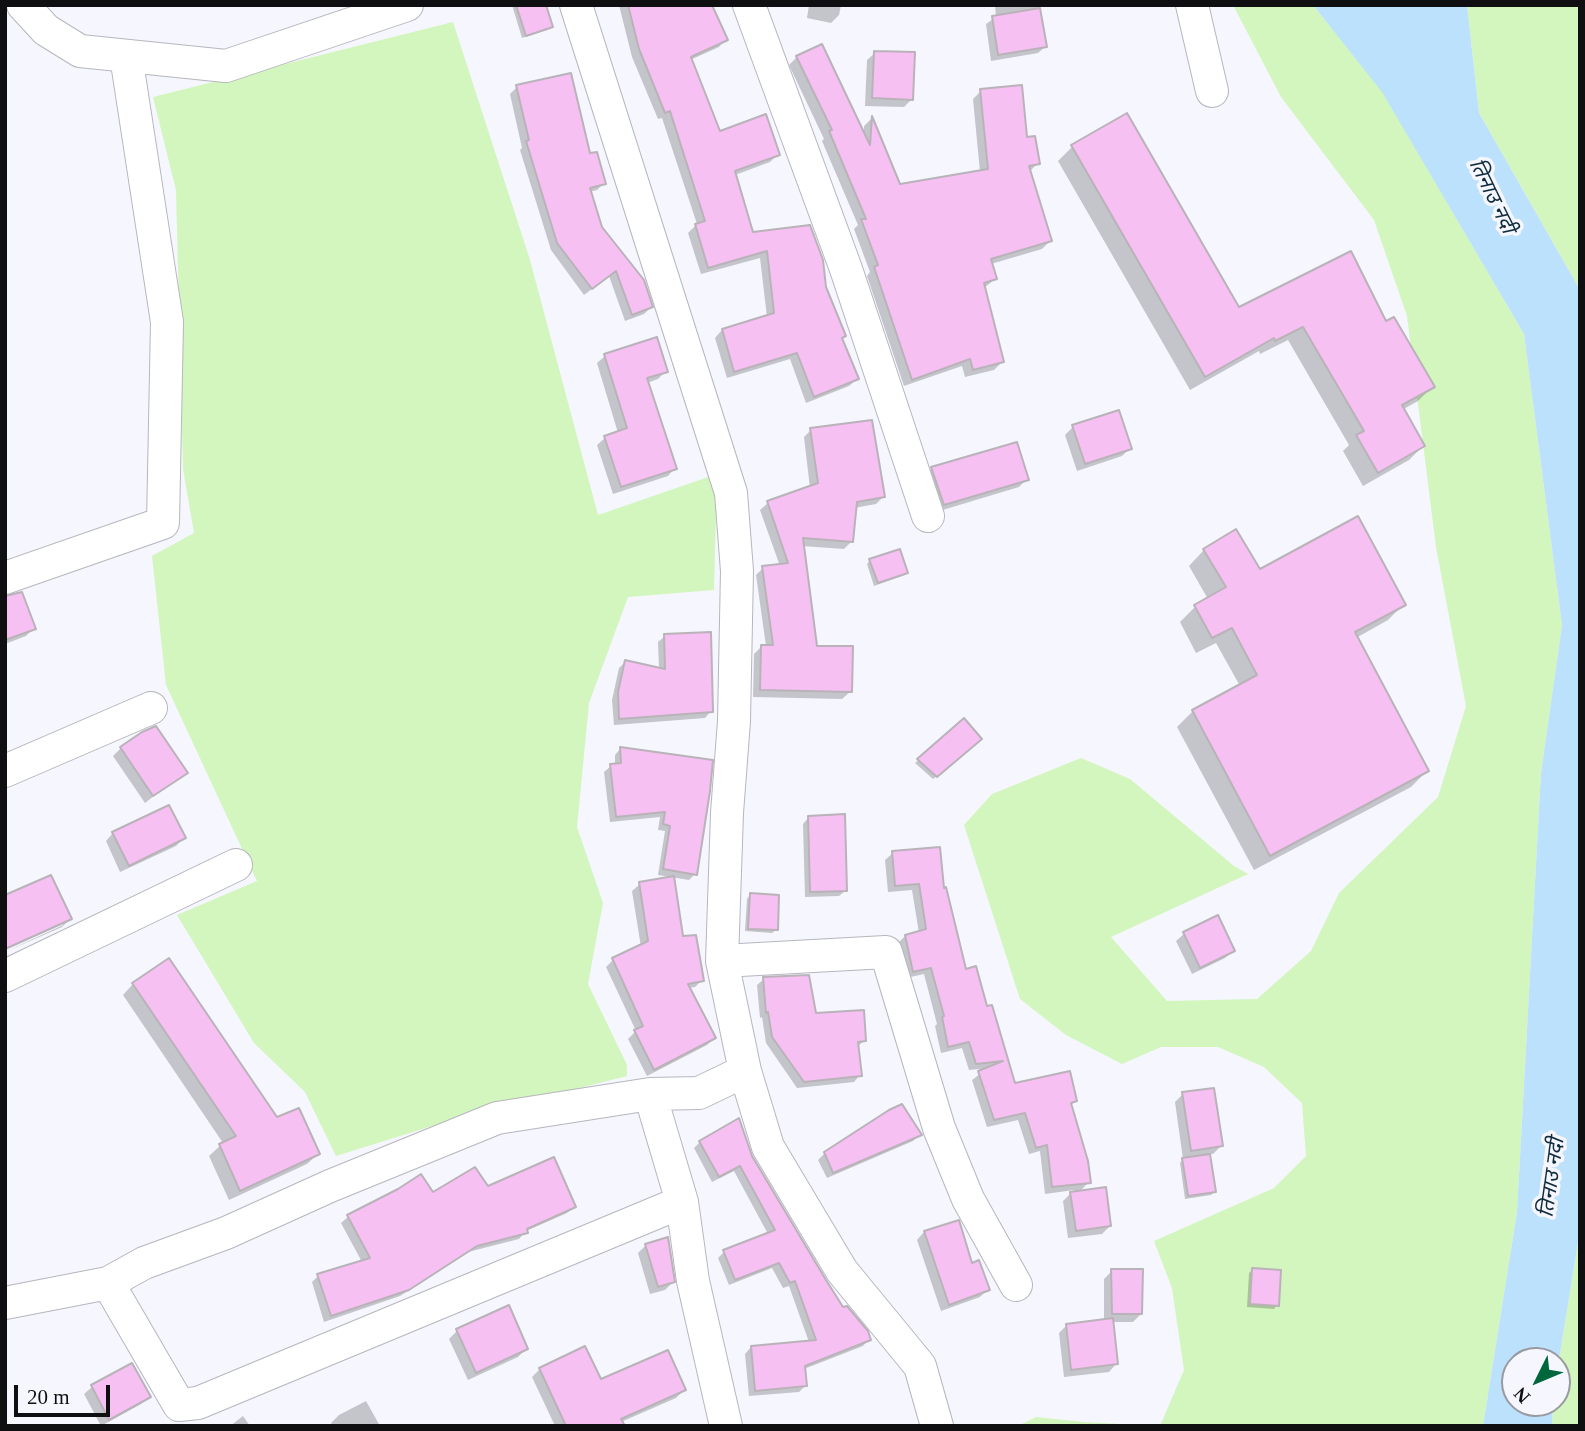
<!DOCTYPE html>
<html>
<head>
<meta charset="utf-8">
<style>
  body { margin:0 }
  #map { position:relative; width:1585px; height:1431px; overflow:hidden; background:#f5f6fe; font-family:Georgia,serif }
  canvas { display:block }
  .frame { position:absolute; inset:0; border:7px solid #0f0f12; pointer-events:none }
  .north { position:absolute; left:1501px; top:1347px; width:70px; height:70px; box-sizing:border-box; background:#f5f6fe; border:2px solid #999aa0; border-radius:50%; rotate:227deg; font-size:19px; font-weight:700; line-height:28px; text-align:center; color:#0f0f12 }
  .north::after { content:''; display:block; margin:auto; width:24px; height:32px; background:#00673d; clip-path:polygon(50% 0,100% 100%,50% 72%,0 100%) }
  .scale { position:absolute; left:14px; top:1385px; width:96px; height:32px; box-sizing:border-box; border:4px solid #0f0f12; border-top:0; padding-left:9px; font-size:21px; line-height:24px; white-space:nowrap; color:#0f0f12; -webkit-text-stroke:5px #f5f6fe; paint-order:stroke }
</style>
</head>
<body>
<div id="map">
<canvas width="1585" height="1431"></canvas>
<div class="frame"></div>
<div class="north">N</div>
<div class="scale">20 m</div>
</div>
<script>
const g = document.querySelector('canvas').getContext('2d');
g.lineJoin = 'round';
function paint(path, color) {
  g.fillStyle = color;
  g.fill(path, 'evenodd');
}
function toPath(rows) {
  const path = new Path2D();
  for (const r of rows) {
    path.moveTo(r[0], r[1]);
    for (let i = 2; i < r.length; i += 2) path.lineTo(r[i], r[i + 1]);
  }
  return path;
}
function strokePath(path, color, width, dash) {
  g.strokeStyle = color;
  g.lineWidth = width;
  g.lineCap = dash ? 'butt' : 'round';
  g.setLineDash(dash || []);
  g.stroke(path);
}
function label(font, color, halo, rows, align = 'center') {
  g.font = font + ' Georgia,"Noto Sans Devanagari",serif';
  g.lineWidth = 7;
  g.setLineDash([]);
  g.textBaseline = 'middle';
  g.strokeStyle = halo;
  g.fillStyle = color;
  for (const [text, x, y, turn = 0] of rows) {
    g.save();
    g.translate(x, y);
    g.rotate((+turn || 0) * Math.PI / 180);
    g.textAlign = isNaN(turn) ? turn : align;
    if (halo) g.strokeText(text, 0, 0);
    g.fillText(text, 0, 0);
    g.restore();
  }
}
const green = toPath([
  [1233,5,1313,5,1382,91,1524,334,1562,625,1541,773,1517,1212,1483,1426,1160,1426,1184,1370,1172,1288,1154,1241,1274,1188,1306,1156,1302,1103,1264,1067,1218,1047,1161,1047,1122,1064,1066,1035,1020,999,964,825,992,794,1081,758,1130,779,1234,866,1248,874,1111,937,1167,1001,1257,999,1311,951,1339,893,1438,797,1466,706,1436,547,1407,316,1374,220,1281,97],
  [1467,5,1580,5,1580,290,1479,113],
  [453,22,530,260,598,515,717,474,714,590,628,597,589,703,577,827,603,903,588,984,627,1065,627,1076,445,1122,336,1156,305,1092,254,1043,177,915,257,881,166,685,152,556,194,533,183,469,176,190,153,97],
  [1580,1230,1580,1426,1552,1426,1553,1403,1557,1403,1557,1372],
  [1036,1417,1084,1422,1155,1426,1018,1426]
]);
const water = toPath([
  [1313,5,1467,5,1479,113,1580,290,1580,1230,1557,1372,1557,1361,1515,1361,1515,1403,1553,1403,1552,1426,1483,1426,1517,1212,1541,773,1562,625,1524,334,1382,92]
]);
const shadow = toPath([
  [512,5,544,5,551,26,547,30,522,38],
  [619,5,710,5,726,39,719,47,690,60,719,133,778,154,770,162,735,175,752,234,825,288,841,339,857,379,849,386,806,403,790,359,727,378,715,338,722,330,767,317,760,258,701,274,688,233,697,224,662,118,658,119,632,57],
  [809,5,841,5,839,15,831,23,807,18],
  [995,5,1038,5,1045,47,1038,53,991,61,986,24,996,17],
  [875,53,912,99,904,107,865,106,867,60],
  [797,57,864,136,864,126,871,119,899,186,980,172,973,99,981,91,1026,139,1038,163,1029,172,1050,241,1042,249,991,264,995,279,984,288,1002,362,994,370,965,377,962,366,904,386,867,276,870,272,854,229,858,225,822,141,824,139,789,65],
  [517,87,589,156,604,183,597,190,589,192,601,227,651,307,644,314,625,321,609,276,584,295,551,250,520,150,522,148,510,94],
  [1127,115,1238,309,1385,324,1432,387,1418,401,1402,410,1423,446,1409,460,1363,486,1343,451,1349,445,1288,340,1260,354,1259,351,1190,390,1058,161,1072,147],
  [605,356,666,371,658,379,647,383,675,468,668,476,613,494,597,445,605,438,618,433,597,363],
  [1117,412,1130,448,1122,456,1077,471,1065,435,1073,427],
  [811,430,883,497,876,504,854,508,852,541,844,549,802,546,816,647,850,692,842,699,753,697,754,654,762,646,766,646,756,575,763,568,780,566,760,510,768,503,810,488,804,437],
  [932,468,1027,479,1019,487,936,512,924,476],
  [1204,550,1259,572,1404,604,1388,620,1356,638,1427,771,1411,787,1254,870,1177,727,1193,711,1240,686,1216,643,1196,653,1180,622,1196,606,1208,599,1189,566],
  [870,560,906,573,902,576,874,586,867,564],
  [5,598,34,628,26,636,5,644],
  [665,636,711,711,705,718,614,725,612,700,619,668,625,662,659,669,658,642],
  [964,721,979,739,933,779,915,763],
  [121,748,185,772,145,803,113,756],
  [621,748,711,762,695,874,689,880,658,875,665,831,658,830,660,817,610,822,604,772,611,766,615,765,615,755],
  [809,817,846,890,839,896,805,897,803,824],
  [113,833,184,838,176,846,120,872,106,841],
  [893,853,942,890,965,971,986,1009,1014,1086,1075,1101,1070,1106,1089,1182,1078,1193,1110,1226,1102,1234,1068,1238,1063,1201,1074,1190,1045,1194,1040,1151,1029,1154,1018,1120,987,1127,972,1080,988,1068,969,1070,962,1048,941,1053,935,1026,937,1024,924,974,906,978,898,943,905,936,919,933,912,890,888,892,885,860],
  [640,884,683,937,702,980,695,987,688,988,714,1038,707,1045,647,1076,628,1039,636,1031,606,967,613,960,641,947,632,891],
  [750,895,776,930,772,933,745,931,747,899],
  [70,919,62,927,5,952,63,925,63,921],
  [1184,934,1233,950,1225,958,1192,974,1176,941],
  [764,979,814,1015,864,1041,857,1047,860,1075,854,1082,797,1088,766,1043,762,1017,760,1018,757,985],
  [133,984,276,1120,318,1154,307,1164,229,1200,209,1156,223,1143,123,995],
  [1183,1094,1221,1146,1213,1154,1208,1154,1214,1192,1211,1195,1185,1199,1180,1163,1183,1159,1175,1102],
  [920,1134,913,1141,827,1178,818,1160,825,1153],
  [700,1142,751,1157,842,1310,869,1339,863,1346,804,1369,805,1386,799,1392,749,1396,745,1354,751,1347,809,1342,789,1286,783,1288,772,1268,729,1285,718,1258,724,1252,768,1234,734,1171,712,1182,694,1148],
  [487,1189,574,1206,567,1213,526,1231,519,1239,468,1252,400,1296,324,1322,312,1282,318,1276,362,1262,341,1223,348,1217,433,1195],
  [924,1232,971,1265,988,1289,980,1297,941,1311,917,1240],
  [646,1245,673,1282,665,1290,650,1294,638,1253],
  [1253,1270,1277,1305,1274,1309,1247,1307,1249,1273],
  [1112,1271,1141,1314,1133,1322,1112,1322,1116,1364,1109,1372,1064,1377,1059,1333,1067,1325,1104,1321,1104,1279],
  [457,1331,526,1349,518,1357,468,1380,449,1339],
  [131,1365,149,1396,141,1404,101,1426,84,1394,92,1387],
  [540,1369,600,1381,684,1390,676,1398,621,1422,623,1426,555,1426,532,1377],
  [366,1401,380,1426,333,1426,331,1423,339,1415],
  [243,1416,250,1426,230,1426]
]);
const building = toPath([
  [516,5,546,5,553,27,526,36,516,5],
  [628,5,712,5,728,40,691,57,720,131,766,114,780,155,735,171,753,232,810,225,823,260,826,287,846,336,842,338,859,379,814,397,797,353,734,372,722,329,774,313,767,251,708,268,695,224,705,221,670,111,665,113,639,49,628,5],
  [1040,8,1047,47,998,55,992,16,1040,8],
  [822,44,870,145,872,116,900,184,988,169,980,89,1022,85,1027,137,1035,136,1040,164,1029,166,1052,241,991,259,997,279,984,283,1004,362,973,370,970,359,912,380,874,267,878,265,861,219,866,219,829,131,832,130,796,56,822,44],
  [874,51,915,52,913,100,872,98,874,51],
  [571,73,590,153,597,152,606,184,590,188,602,227,644,280,653,307,632,315,616,271,592,289,557,243,526,141,529,140,516,85,571,73],
  [1127,113,1239,307,1351,251,1386,321,1394,317,1435,387,1402,405,1425,446,1378,473,1356,435,1364,431,1303,327,1275,341,1274,338,1205,377,1071,145,1127,113],
  [657,337,668,372,647,378,677,469,621,487,604,436,627,428,604,354,657,337],
  [1119,410,1132,449,1085,464,1072,425,1119,410],
  [872,420,885,497,857,502,853,542,803,538,817,646,853,646,852,692,760,690,761,645,773,645,762,566,788,563,767,501,818,483,810,428,872,420],
  [1017,442,1029,480,944,505,931,467,1017,442],
  [1358,516,1406,605,1355,632,1429,771,1270,856,1192,710,1257,675,1232,628,1212,638,1194,605,1226,587,1203,549,1236,529,1260,569,1358,516],
  [900,549,908,573,878,583,869,559,900,549],
  [22,592,36,629,5,640,5,596,22,592],
  [711,632,713,712,619,719,618,692,625,660,665,669,664,634,711,632],
  [964,718,982,739,937,777,917,759,964,718],
  [156,726,188,773,153,796,120,747,142,732,156,726],
  [620,747,713,760,710,791,697,875,663,869,670,826,663,824,665,812,616,817,610,764,621,763,620,747],
  [169,805,186,838,129,866,112,832,169,805],
  [845,814,847,891,810,892,808,816,845,814],
  [940,847,944,888,946,887,966,969,976,966,987,1006,992,1005,1015,1083,1070,1071,1077,1101,1071,1103,1088,1161,1091,1183,1052,1187,1047,1145,1036,1148,1025,1113,994,1120,978,1071,1003,1061,976,1064,969,1042,948,1047,942,1017,944,1016,931,968,913,972,905,935,926,929,919,884,895,886,892,851,940,847],
  [51,875,72,919,5,949,5,895,51,875],
  [674,876,683,936,696,935,704,981,688,984,716,1038,654,1070,634,1030,643,1026,612,958,648,941,639,882,674,876],
  [750,893,779,895,778,930,748,929,750,893],
  [1218,915,1235,951,1200,968,1183,932,1218,915],
  [169,958,277,1117,299,1108,320,1154,240,1191,219,1144,236,1136,132,983,169,958],
  [809,975,816,1013,864,1010,866,1041,858,1042,862,1076,804,1082,772,1037,768,1012,766,1013,763,977,809,975],
  [1214,1088,1223,1146,1191,1151,1182,1092,1214,1088],
  [902,1104,922,1135,833,1173,824,1152,889,1110,902,1104],
  [739,1118,752,1156,826,1280,843,1307,847,1306,868,1331,871,1340,805,1366,807,1386,755,1391,751,1346,816,1340,795,1281,790,1283,779,1263,735,1280,723,1250,775,1230,740,1166,719,1177,699,1141,739,1118],
  [1210,1154,1216,1192,1188,1196,1182,1158,1210,1154],
  [554,1157,576,1207,527,1229,528,1233,477,1246,409,1290,331,1316,317,1274,370,1258,347,1215,398,1189,421,1174,433,1192,475,1167,488,1186,554,1157],
  [1106,1187,1111,1226,1076,1231,1070,1192,1106,1187],
  [959,1220,972,1263,979,1260,990,1290,949,1305,924,1231,959,1220],
  [668,1237,675,1282,658,1287,645,1244,668,1237],
  [1252,1268,1281,1270,1279,1306,1250,1304,1252,1268],
  [1111,1269,1143,1269,1142,1314,1112,1314,1111,1269],
  [509,1305,528,1349,476,1373,456,1329,509,1305],
  [1113,1318,1118,1364,1071,1370,1066,1324,1113,1318],
  [585,1346,601,1379,668,1350,686,1390,621,1419,625,1426,566,1426,539,1368,585,1346],
  [132,1363,151,1397,109,1420,91,1385,132,1363]
]);
const minor = toPath([
  [23,5,46,30,80,51,226,66,407,5],
  [576,5,731,493,737,571,734,721,727,813,722,961,745,1071,768,1147,842,1271,920,1366,937,1426],
  [749,5,846,269,928,516],
  [1192,5,1212,91],
  [5,578,163,523,167,322,126,56],
  [5,771,151,708],
  [722,961,886,952,939,1128,968,1199,1016,1285],
  [5,976,236,865],
  [650,1094,682,1202,693,1281,726,1426],
  [108,1283,179,1405,198,1403,682,1202],
  [5,1303,108,1283,144,1263,226,1233,330,1186,497,1118,650,1094,699,1093,745,1071]
]);
const waterNames = [
  ["तिनाउ नदी",1490,197,64],
  ["तिनाउ नदी",1554,1178,-82]
];
paint(green, '#d2f6bd');
paint(water, '#bce1fc');
paint(shadow, '#0003');
paint(building, '#f7c0f3');
strokePath(building, '#b9b2b8', 2);
strokePath(minor, '#b6b6be', 34);
strokePath(minor, '#fff', 32);
label('italic 21px', '#0f2c3e', '#f5f6fe', waterNames);
</script>
</body>
</html>
